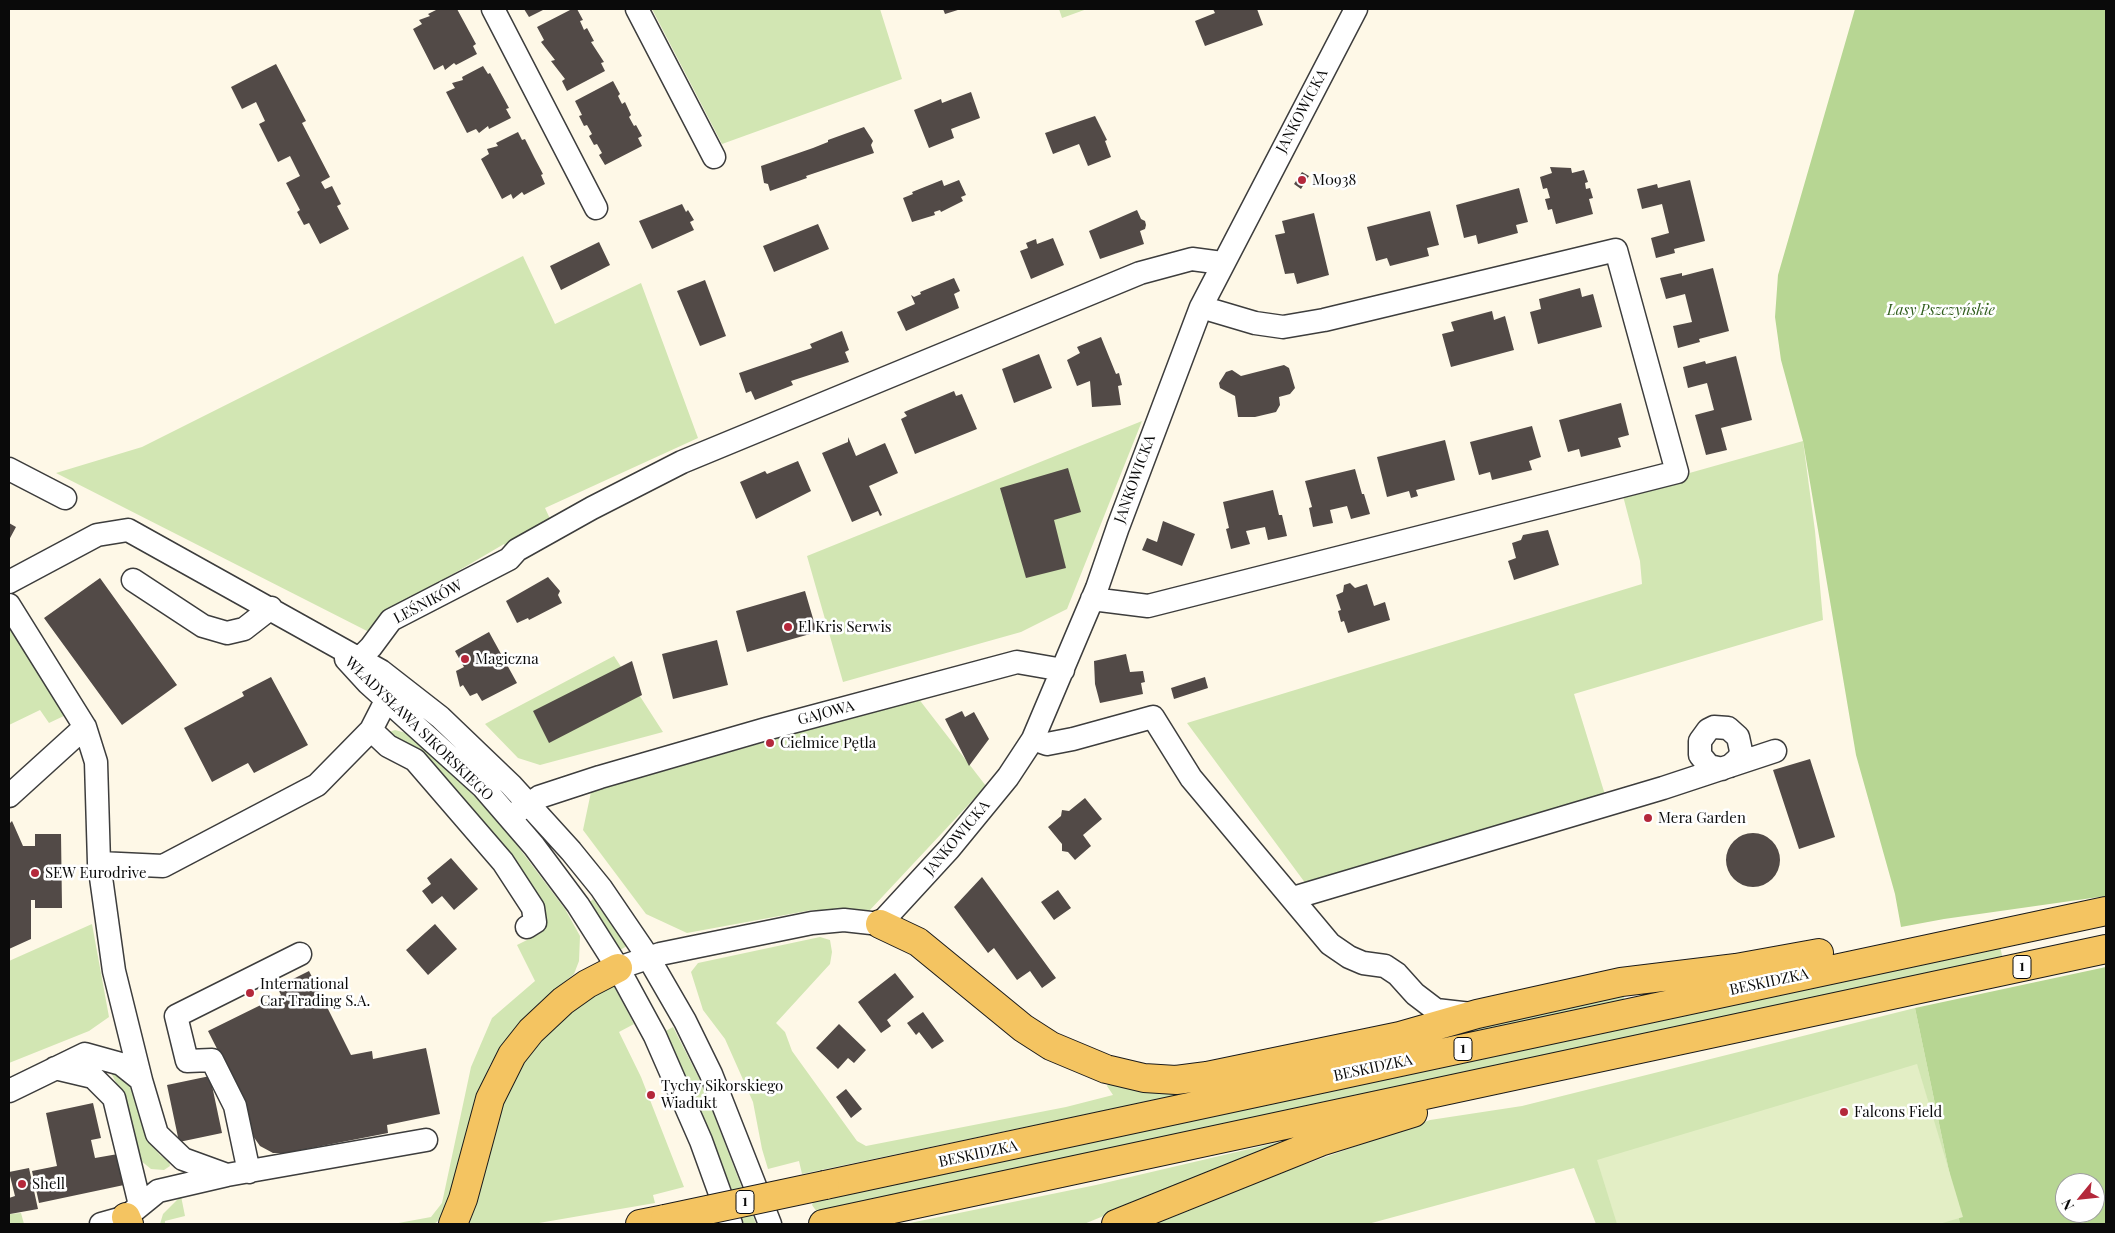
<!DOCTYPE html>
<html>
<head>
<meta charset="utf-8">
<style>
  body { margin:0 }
  #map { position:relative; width:2115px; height:1233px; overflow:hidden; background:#fef8e7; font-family:"Playfair Display",serif }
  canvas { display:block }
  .frame { position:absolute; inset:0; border:10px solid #0a0a0a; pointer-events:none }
  .north { position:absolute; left:2055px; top:1173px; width:50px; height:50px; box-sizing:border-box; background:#fff; border:1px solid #9d9d9d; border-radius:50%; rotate:242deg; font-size:14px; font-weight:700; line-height:20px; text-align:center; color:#0a0a0a }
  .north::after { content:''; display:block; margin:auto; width:18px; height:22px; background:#b4283b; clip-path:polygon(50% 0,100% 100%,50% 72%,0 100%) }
</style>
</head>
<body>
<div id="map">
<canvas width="2115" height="1233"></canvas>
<div class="frame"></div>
<div class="north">N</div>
</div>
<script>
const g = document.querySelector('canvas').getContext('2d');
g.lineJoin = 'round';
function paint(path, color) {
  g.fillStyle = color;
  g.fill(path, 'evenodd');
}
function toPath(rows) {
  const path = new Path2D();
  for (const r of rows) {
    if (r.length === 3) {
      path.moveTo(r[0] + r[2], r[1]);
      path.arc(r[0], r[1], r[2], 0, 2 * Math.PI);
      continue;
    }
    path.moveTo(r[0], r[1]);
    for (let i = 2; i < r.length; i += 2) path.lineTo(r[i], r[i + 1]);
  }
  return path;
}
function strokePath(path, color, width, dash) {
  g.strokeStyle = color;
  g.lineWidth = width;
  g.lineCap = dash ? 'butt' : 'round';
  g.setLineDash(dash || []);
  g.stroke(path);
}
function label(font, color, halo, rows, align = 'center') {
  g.font = font + ' "Playfair Display",serif';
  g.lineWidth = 5;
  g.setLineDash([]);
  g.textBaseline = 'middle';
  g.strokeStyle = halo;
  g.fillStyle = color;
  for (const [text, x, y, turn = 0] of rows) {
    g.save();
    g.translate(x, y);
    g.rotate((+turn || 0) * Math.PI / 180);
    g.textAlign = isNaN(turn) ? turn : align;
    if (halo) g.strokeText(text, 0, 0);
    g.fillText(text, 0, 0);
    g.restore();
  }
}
const green = toPath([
  [652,9,880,9,902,79,722,144],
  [1059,9,1087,9,1062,18],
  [523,256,555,324,641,283,698,438,545,508,552,523,506,549,504,544,397,607,369,632,56,473,142,447],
  [1142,421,1067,609,1021,632,843,682,807,556],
  [1803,441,1815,531,1823,620,1574,694,1606,798,1306,884,1187,723,1642,584,1640,561,1622,492],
  [9,621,68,714,49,723,40,710,9,725],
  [614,656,663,732,540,765,518,758,485,724],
  [918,698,986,786,869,911,812,910,687,933,646,914,583,830,591,792],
  [395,730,417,736,501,824,565,909,580,936,579,961,574,974,540,1002,512,1032,490,1065,474,1103,448,1205,442,1218,434,1224,393,1224,431,1217,442,1203,471,1067,492,1018,535,981,517,945,539,934,545,924,391,740,389,732],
  [593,899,627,946,620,950,590,902],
  [92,924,109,1017,89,1031,9,1063,9,961],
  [820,937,830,940,832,952,830,964,776,1023,785,1032,792,1051,857,1141,866,1146,1066,1107,1113,1095,1107,1086,1109,1082,1623,994,1625,1001,802,1174,799,1161,768,1169,762,1149,753,1102,725,1039,703,1010,691,972,698,963],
  [2000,946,2003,960,817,1212,812,1205,814,1200],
  [613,984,634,1024,619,1032,641,1077,684,1187,653,1195,655,1203,533,1224,469,1224,511,1074,560,1017],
  [1915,1008,1960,1224,1596,1224,1574,1168,1368,1224,1149,1224,1252,1183,1430,1120,1522,1106],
  [673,1027,702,1084,756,1224,744,1224,692,1090,664,1032],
  [109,1069,135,1087,150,1143,160,1155,169,1161,170,1166,164,1170,151,1169,140,1160,121,1092],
  [1292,1139,1084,1224,905,1224,1096,1185],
  [181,1196,185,1216,165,1221,165,1224,160,1224,163,1214],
  [9,1207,10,1214,21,1213,24,1224,9,1224]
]);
const forest = toPath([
  [1855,9,2106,9,2106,896,1944,919,1901,927,1895,894,1856,755,1803,441,1781,360,1775,317,1778,275],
  [2106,967,2106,1224,1960,1224,1915,1008],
  [2065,1183,2095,1183,2095,1213,2065,1213]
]);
const pitch = toPath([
  [1917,1064,1963,1217,1939,1224,1617,1224,1597,1160]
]);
const building = toPath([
  [438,9,457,9,476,44,473,46,477,54,456,65,454,63,445,70,443,65,434,70,413,29,422,24,419,20,430,16,428,14],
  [524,9,545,9,529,17],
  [572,9,577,9,583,20,580,21,584,30,587,28,594,41,591,42,604,62,601,63,605,71,567,91,562,81,565,79,551,61,555,60,541,42,544,40,537,27],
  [943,9,961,9,945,14],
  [1213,9,1257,9,1263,25,1205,46,1195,21,1215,13],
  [276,64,306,121,302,123,330,177,321,182,325,189,332,186,341,204,337,206,349,229,320,244,309,223,304,225,297,212,300,210,286,183,300,176,290,156,278,162,259,124,265,121,256,102,242,109,231,87],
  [483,66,488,74,490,73,509,108,506,109,511,118,489,129,488,126,479,133,476,129,467,133,446,92,455,88,452,83,463,80,462,77],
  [613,81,620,94,618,96,622,104,625,102,631,115,629,117,634,126,636,125,642,136,638,138,642,146,605,165,599,155,602,153,597,144,594,145,589,136,592,134,587,125,584,126,579,116,582,115,575,101],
  [971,92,980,118,951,129,954,138,929,148,914,110,941,99,942,103],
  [1095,116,1107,140,1105,141,1111,157,1088,166,1079,144,1053,154,1045,133],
  [864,127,873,141,871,145,874,153,806,176,807,178,770,191,768,184,764,183,761,166,813,148,828,142,828,140],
  [518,132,522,140,525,139,534,157,543,174,541,175,545,184,524,195,522,192,513,199,511,194,502,199,481,159,489,154,487,149,498,146,496,143],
  [1550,167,1571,168,1572,173,1584,170,1588,182,1585,183,1586,189,1590,188,1593,198,1589,199,1593,214,1556,224,1552,209,1548,210,1545,199,1550,198,1547,188,1543,189,1540,177,1552,173],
  [1302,172,1309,176,1301,189,1294,184],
  [942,180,944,186,959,180,966,195,961,197,963,201,941,212,940,210,934,212,935,215,912,222,903,198,913,194,912,192],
  [1690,180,1705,241,1674,249,1675,253,1656,258,1651,238,1669,233,1662,204,1642,209,1637,189,1657,184,1658,188],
  [1519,188,1528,222,1516,225,1518,233,1478,244,1476,235,1464,238,1456,205],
  [682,204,686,212,688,210,694,220,690,222,694,230,652,249,639,221],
  [1137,210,1141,219,1145,221,1146,225,1145,229,1140,231,1144,244,1100,259,1089,231],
  [1430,211,1439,245,1427,248,1429,256,1390,266,1387,258,1376,261,1367,227],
  [1314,213,1329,275,1297,284,1294,273,1285,274,1275,235,1285,233,1282,221],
  [818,224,829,249,774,272,763,246],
  [1053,238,1064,265,1031,279,1020,251,1028,248,1026,243,1036,239,1037,244],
  [599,242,610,265,561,290,550,266],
  [1713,268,1729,331,1699,339,1700,342,1678,348,1673,326,1692,322,1685,294,1666,299,1660,278,1682,273,1682,276],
  [954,278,960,291,954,294,959,308,906,331,897,312,915,304,911,295,914,297,921,294,920,292],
  [705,280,726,336,700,346,677,291],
  [1580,288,1582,297,1593,294,1602,327,1538,344,1530,312,1541,309,1539,299],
  [1492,311,1494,320,1505,316,1514,350,1451,367,1442,334,1454,331,1451,322],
  [842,331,849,350,845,352,849,362,791,381,793,385,755,400,751,391,746,393,739,373,812,348,810,344],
  [1101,337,1116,374,1119,373,1122,385,1118,386,1121,405,1092,407,1090,381,1077,386,1067,360,1080,353,1077,347],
  [1039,354,1052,388,1014,403,1002,369],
  [1736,356,1752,420,1721,428,1727,450,1706,455,1695,415,1714,410,1707,383,1688,388,1683,367,1705,361,1706,364],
  [1284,365,1289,368,1295,388,1290,394,1279,397,1280,405,1276,412,1255,417,1238,417,1235,396,1220,388,1219,383,1226,372,1232,370,1241,376],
  [954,391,956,396,962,394,977,429,915,454,901,419,907,416,904,412],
  [1621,403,1629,435,1618,438,1621,447,1581,457,1579,449,1568,452,1559,420],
  [1532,426,1541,457,1529,461,1532,470,1492,480,1490,472,1479,475,1470,442],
  [848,437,856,456,885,443,898,473,869,486,882,515,880,516,878,511,852,522,822,453,848,442],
  [1445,440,1455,480,1416,490,1418,496,1411,498,1409,491,1387,497,1377,457],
  [798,461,811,491,756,519,740,482,765,471,767,474],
  [1068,468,1081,512,1054,520,1066,568,1026,578,1000,488],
  [1355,469,1362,494,1364,494,1370,514,1351,519,1347,506,1330,510,1333,523,1313,527,1309,508,1312,507,1305,481],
  [1273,490,1279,515,1282,515,1287,536,1268,540,1265,527,1246,531,1250,544,1231,549,1226,529,1229,528,1223,502],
  [1163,521,1195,534,1182,566,1142,550,1147,538,1157,542],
  [9,523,16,527,9,540],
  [1548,530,1559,565,1514,580,1508,561,1516,558,1512,543,1521,540,1523,535],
  [548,577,560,591,558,595,562,603,529,620,528,618,517,623,506,601],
  [100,578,177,685,122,725,44,618],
  [1350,583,1355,588,1367,584,1374,606,1385,602,1390,620,1348,633,1344,621,1341,622,1338,611,1341,610,1336,595,1343,592,1344,585],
  [805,591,817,632,747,652,736,611],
  [489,632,517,683,482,701,477,693,470,696,463,685,460,687,456,671,464,667,455,651],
  [717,640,728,685,673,699,662,654],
  [1126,654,1130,672,1143,671,1145,682,1141,683,1143,694,1100,703,1095,684,1094,661],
  [632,661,642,695,549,743,533,711],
  [271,677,308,745,254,773,248,763,212,782,184,728,244,696,242,692],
  [1205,677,1208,688,1174,699,1171,688],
  [962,711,965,717,974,712,989,739,969,766,945,719],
  [1810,759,1835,837,1799,849,1773,770],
  [1085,798,1102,819,1083,835,1091,846,1075,860,1068,852,1062,851,1062,844,1048,827,1061,816,1062,810,1069,811],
  [12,821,23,846,35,846,35,834,61,834,62,908,35,908,35,900,31,900,31,939,9,949,9,824],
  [1753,860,27],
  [451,858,478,889,454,910,442,896,432,904,422,891,431,884,427,878],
  [982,877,1056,978,1042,988,1030,971,1017,980,994,948,988,953,954,907],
  [1058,890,1071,908,1054,920,1041,902],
  [435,924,457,949,428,975,406,950],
  [309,971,351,1055,372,1051,373,1059,426,1048,440,1114,387,1125,388,1133,286,1153,273,1153,260,1146,253,1136,247,1108,208,1031,281,995,277,987],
  [895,973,914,997,887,1020,891,1026,881,1033,858,1002],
  [923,1012,944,1041,932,1049,919,1032,916,1035,907,1023],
  [839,1024,866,1050,854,1063,848,1058,838,1069,816,1048],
  [210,1076,222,1133,179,1142,167,1085],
  [846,1089,862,1109,851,1118,836,1097],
  [93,1103,101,1138,91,1140,95,1158,118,1154,124,1185,39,1203,32,1171,57,1166,46,1113],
  [29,1168,38,1209,10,1214,9,1198,15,1196,9,1172]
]);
const minor = toPath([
  [493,9,596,208],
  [637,9,714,157],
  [9,469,65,498],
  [133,580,203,626,227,633,244,629,271,608],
  [9,582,97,535,128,530,381,671,440,717,511,785,571,851,601,888,648,957,685,1021,711,1074,770,1224],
  [1092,599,1148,606,1677,472,1616,250,1324,320,1283,327,1255,323,1201,307],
  [9,605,85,727,96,762,99,863,114,971,141,1080],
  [346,659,368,683,483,787,534,846,578,905,618,968,655,1036,701,1141,731,1224],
  [359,659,371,647,391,620,509,559,517,550,592,508,682,462,1140,273,1192,259,1222,263],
  [371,730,388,746,415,760,503,862,533,908,535,922,527,927],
  [1033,739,1047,744,1073,739,1153,717,1191,778,1330,944,1349,957,1363,963,1385,966,1397,974,1415,994,1436,1010,1471,1014],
  [1722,769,1709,766,1700,755,1700,741,1708,730,1714,727,1728,728,1738,737,1741,751,1739,758,1730,766],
  [9,796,85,727],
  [517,812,539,797,600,777,766,729,1017,662,1063,670],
  [99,863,163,866,317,785,371,730,393,687],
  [1293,898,1663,788,1775,751],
  [618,968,660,954,812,923,844,920,880,924,949,849,1008,777,1033,739,1097,588,1118,527,1201,307,1356,9],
  [55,1068,93,1077,114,1098,140,1205],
  [9,1091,85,1054,121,1064,141,1080,157,1134,183,1159,227,1175,426,1140],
  [249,1172,235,1106,212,1060,187,1061,176,1016,300,954],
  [101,1224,126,1217,158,1191,227,1175]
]);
const major = toPath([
  [880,924,918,942,1023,1028,1051,1046,1106,1069,1144,1078,1176,1080,1207,1076,1400,1036,1477,1014,1621,982,1736,968,1819,953],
  [825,1185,2106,911],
  [126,1217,129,1224],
  [453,1224,463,1199,490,1099,512,1055,531,1031,563,1001,587,984,618,968],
  [640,1224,665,1219],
  [823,1224,2106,949],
  [1116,1224,1320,1142,1413,1113]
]);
const majorBridge = toPath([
  [665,1219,825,1185]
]);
const markers = [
  [1302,180,5,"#b4283b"],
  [788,627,5,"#b4283b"],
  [465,659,5,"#b4283b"],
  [770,743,5,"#b4283b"],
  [1648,818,5,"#b4283b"],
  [35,873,5,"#b4283b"],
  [250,993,5,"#b4283b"],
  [651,1095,5,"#b4283b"],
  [1844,1112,5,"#b4283b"],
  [22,1184,5,"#b4283b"]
];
const shields = [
  [2022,967,18],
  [1463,1049,18],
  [745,1202,18]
];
const shieldNames = [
  ["1",2022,967],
  ["1",1463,1049],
  ["1",745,1202]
];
const streetNames = [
  ["JANKOWICKA",1302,111,-62],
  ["JANKOWICKA",1135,479,-70],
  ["LEŚNIKÓW",428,602,-28],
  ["GAJOWA",826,713,-15],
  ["WŁADYSŁAWA SIKORSKIEGO",419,729,44],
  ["JANKOWICKA",957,838,-50],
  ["BESKIDZKA",1769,982,-12],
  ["BESKIDZKA",1373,1068,-12],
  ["BESKIDZKA",978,1154,-12]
];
const poiNames = [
  ["M0938",1312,180],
  ["El Kris Serwis",798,627],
  ["Magiczna",475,659],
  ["Cielmice Pętla",780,743],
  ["Mera Garden",1658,818],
  ["SEW Eurodrive",45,873],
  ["International",260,984],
  ["Car Trading S.A.",260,1001],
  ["Tychy Sikorskiego",661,1086],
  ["Wiadukt",661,1103],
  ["Falcons Field",1854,1112],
  ["Shell",32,1184]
];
const parkNames = [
  ["Lasy Pszczyńskie",1941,310]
];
paint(green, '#d2e6b3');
paint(forest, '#b7d693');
paint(pitch, '#e3eec5');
paint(building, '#524a47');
strokePath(minor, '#3d3d3d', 25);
strokePath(major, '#1b1b1b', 30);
strokePath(minor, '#fff', 22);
strokePath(major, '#f4c461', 28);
strokePath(majorBridge, '#1b1b1b', 30, []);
strokePath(majorBridge, '#f4c461', 28);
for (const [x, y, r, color] of markers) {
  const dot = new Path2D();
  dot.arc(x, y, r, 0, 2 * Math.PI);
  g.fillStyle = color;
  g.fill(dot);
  strokePath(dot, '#fff', 2);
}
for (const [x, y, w] of shields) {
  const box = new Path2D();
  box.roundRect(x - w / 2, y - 11.5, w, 23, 4);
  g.fillStyle = '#fff';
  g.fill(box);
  strokePath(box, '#0a0a0a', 1);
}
label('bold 14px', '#0a0a0a', null, shieldNames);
label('15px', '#0a0a0a', '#fff', streetNames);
label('15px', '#0a0a0a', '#fff', poiNames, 'left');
label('italic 15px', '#315e1e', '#fff', parkNames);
</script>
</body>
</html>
